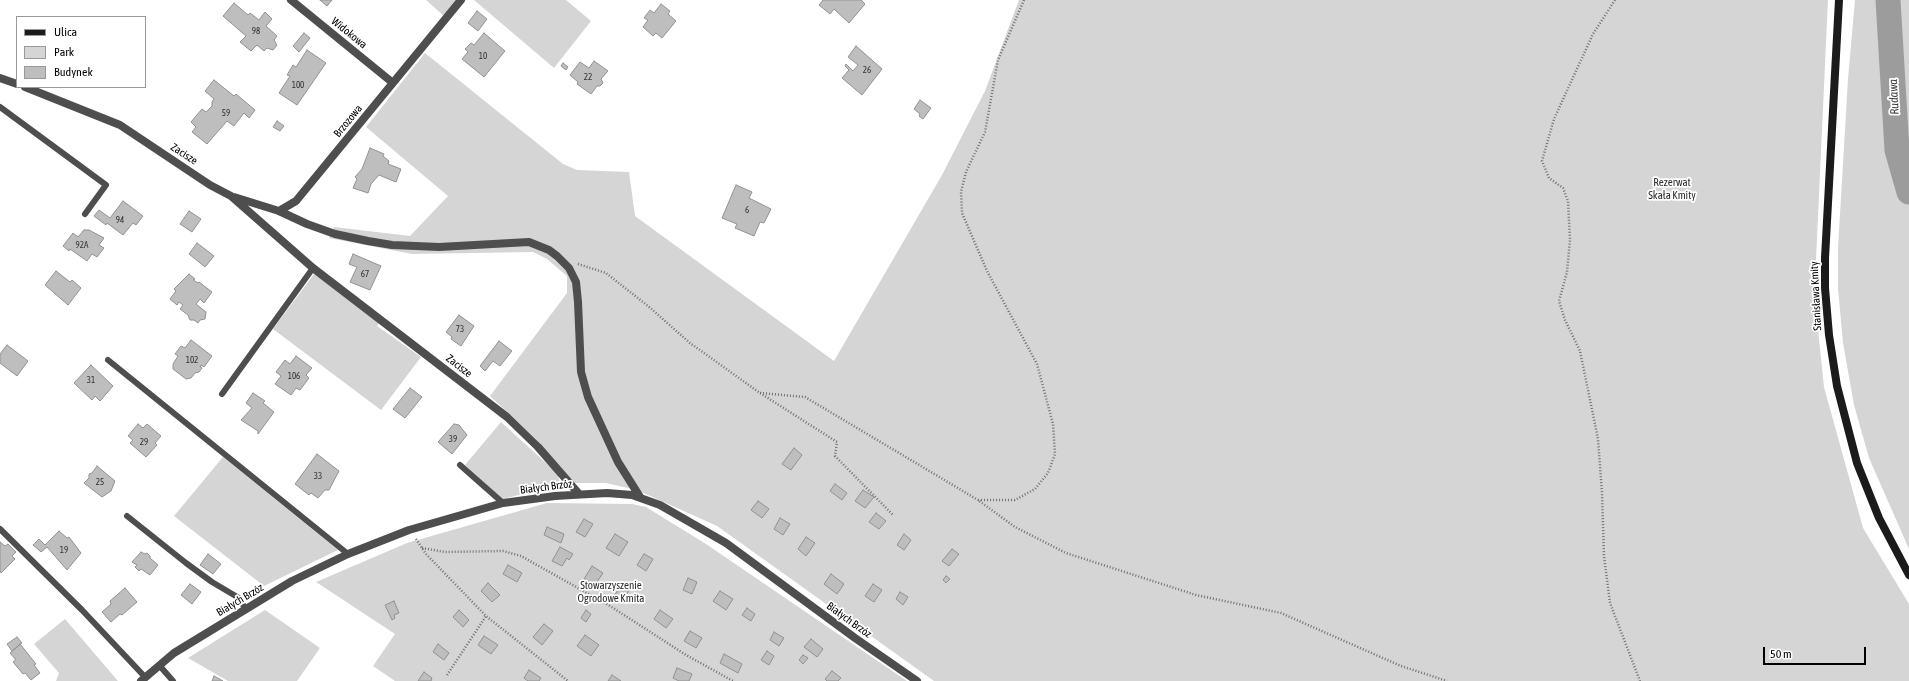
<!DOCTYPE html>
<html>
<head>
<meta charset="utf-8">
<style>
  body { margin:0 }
  #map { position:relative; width:1909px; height:681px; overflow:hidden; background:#fff; font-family:"Asap Condensed",sans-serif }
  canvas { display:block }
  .legend { position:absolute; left:16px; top:16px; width:130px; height:72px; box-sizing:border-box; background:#fff; border:1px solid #999; margin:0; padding:5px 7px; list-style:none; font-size:12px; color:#000 }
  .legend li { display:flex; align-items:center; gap:8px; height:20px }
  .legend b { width:20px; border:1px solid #999 }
  .scale { position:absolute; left:1763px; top:647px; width:103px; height:18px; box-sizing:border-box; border:2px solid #000; border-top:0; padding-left:5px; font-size:12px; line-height:14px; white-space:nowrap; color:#000; -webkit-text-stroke:3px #fff; paint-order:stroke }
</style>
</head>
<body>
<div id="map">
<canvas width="1909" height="681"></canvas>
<ul class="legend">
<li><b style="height:5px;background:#1b1b1b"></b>Ulica</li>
<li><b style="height:11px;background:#d5d5d5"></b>Park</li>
<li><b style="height:11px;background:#bebebe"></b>Budynek</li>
</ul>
<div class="scale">50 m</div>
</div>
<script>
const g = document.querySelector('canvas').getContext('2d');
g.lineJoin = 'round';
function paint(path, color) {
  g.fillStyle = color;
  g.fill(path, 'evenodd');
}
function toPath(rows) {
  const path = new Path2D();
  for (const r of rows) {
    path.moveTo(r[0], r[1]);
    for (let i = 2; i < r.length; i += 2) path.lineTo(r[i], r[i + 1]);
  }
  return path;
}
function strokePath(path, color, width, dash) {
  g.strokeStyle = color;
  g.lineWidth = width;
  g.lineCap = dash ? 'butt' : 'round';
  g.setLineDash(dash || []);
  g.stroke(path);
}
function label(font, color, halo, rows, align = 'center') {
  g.font = font + ' "Asap Condensed",sans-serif';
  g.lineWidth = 3.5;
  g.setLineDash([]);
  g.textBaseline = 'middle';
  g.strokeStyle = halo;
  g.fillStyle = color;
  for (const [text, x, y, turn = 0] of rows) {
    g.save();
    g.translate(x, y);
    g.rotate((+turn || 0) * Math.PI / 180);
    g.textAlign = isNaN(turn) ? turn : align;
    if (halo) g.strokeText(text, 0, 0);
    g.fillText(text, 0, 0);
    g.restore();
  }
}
const green = toPath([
  [426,0,457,0,444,16],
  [474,0,566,0,591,21,554,68],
  [1019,0,1828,0,1815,281,1819,339,1824,387,1863,528,1909,604,1909,681,934,681,717,526,637,490,606,483,572,483,535,438,490,396,567,293,567,276,547,259,533,252,412,254,329,238,334,227,410,236,448,196,366,127,425,53,563,164,577,170,629,172,635,216,834,361,942,175,985,91],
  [1855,0,1909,0,1909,549,1869,458,1854,405,1843,343,1838,288,1838,248,1848,79],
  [314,274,380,321,377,326,421,357,381,410,273,329],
  [501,422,557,473,561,485,502,499,465,465],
  [223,457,338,550,264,586,174,516],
  [547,503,632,504,646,507,706,544,907,681,395,681,373,666,395,634,316,582,407,543],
  [265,610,320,648,297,681,228,681,188,658],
  [65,619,118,681,56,681,59,673,34,644]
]);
const river = toPath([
  [1888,0,1897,150,1909,192]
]);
const building = toPath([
  [320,0,332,0,327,6,320,0],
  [823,0,861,0,865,4,849,23,834,9,830,14,819,5,823,0],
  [234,3,248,15,250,13,259,20,265,12,272,19,266,26,277,36,274,40,277,45,273,50,267,48,264,51,257,45,251,51,240,42,246,36,223,16,234,3],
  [661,4,670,11,668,14,676,21,662,38,656,33,653,36,643,27,648,20,644,18,650,10,654,13,661,4],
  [477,11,487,19,478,31,468,23,477,11],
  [304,33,310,38,299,52,293,46,304,33],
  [484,33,505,51,484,77,462,59,468,52,465,49,471,43,474,45,484,33],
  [856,46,882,69,862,95,842,78,849,70,845,66,846,64,853,71,858,65,848,57,856,46],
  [307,50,326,63,297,105,279,93,290,76,287,75,293,65,296,67,307,50],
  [594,61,608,71,601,79,603,83,600,86,597,86,591,94,577,84,578,82,570,75,580,62,589,68,594,61],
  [563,63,568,67,566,70,561,66,563,63],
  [214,80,234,96,236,94,255,110,249,118,244,113,234,126,227,121,207,144,192,132,196,127,191,122,202,109,206,112,212,106,212,102,214,99,205,91,214,80],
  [920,100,931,108,923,119,919,116,920,114,914,109,920,100],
  [277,121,284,126,280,131,273,127,277,121],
  [370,148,384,154,383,156,389,161,388,164,401,169,396,182,379,175,371,184,368,193,353,188,357,179,355,177,362,169,370,148],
  [736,185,752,192,749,198,771,209,764,223,760,222,754,236,735,228,737,224,722,218,736,185],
  [123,201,143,216,136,225,133,223,123,235,107,223,106,225,94,216,99,210,110,218,123,201],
  [189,211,201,219,192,232,180,224,189,211],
  [84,230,89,230,104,238,99,245,104,248,97,257,92,254,87,261,70,249,69,251,63,246,73,233,78,237,84,230],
  [197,243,214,256,205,267,189,254,197,243],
  [353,254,381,266,370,290,350,282,357,267,349,264,353,254],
  [56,271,70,282,72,280,81,288,68,305,45,285,56,271],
  [189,274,195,279,193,280,198,283,199,282,212,292,204,303,200,299,196,304,206,312,205,319,200,320,198,323,194,320,190,320,188,315,180,309,183,305,179,302,177,305,170,299,176,291,174,289,189,274],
  [459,315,474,326,461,346,451,339,452,337,446,332,459,315],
  [191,340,212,356,204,367,201,365,200,367,202,368,199,372,195,373,191,378,186,379,173,369,173,364,178,356,175,354,181,346,185,348,191,340],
  [499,341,512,351,500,366,493,361,485,371,480,366,499,341],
  [7,345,28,361,17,376,0,363,0,354,7,345],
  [296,356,312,368,306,375,309,378,300,390,296,388,291,395,275,384,281,376,276,372,285,360,290,364,296,356],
  [91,365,113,386,100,401,95,396,92,400,74,383,91,365],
  [410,388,422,397,405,418,393,409,410,388],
  [253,393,265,401,263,403,274,412,258,434,258,431,241,420,252,408,246,403,253,393],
  [138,424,143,428,147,424,161,436,155,443,157,445,146,457,130,443,133,440,128,436,138,424],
  [454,424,459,425,467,435,452,454,438,442,454,424],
  [794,448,802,455,791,470,782,464,794,448],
  [317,454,339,471,329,490,325,490,318,498,311,493,309,495,295,484,317,454],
  [97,466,115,481,111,491,102,497,84,483,89,478,89,474,92,473,97,466],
  [835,484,847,493,842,500,830,491,835,484],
  [863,490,874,497,865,508,855,501,863,490],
  [758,501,769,509,762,518,751,510,758,501],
  [876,513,886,521,879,529,869,522,876,513],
  [780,518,790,524,783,535,774,529,780,518],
  [584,519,593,524,585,537,576,532,584,519],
  [547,527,564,534,561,543,544,535,547,527],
  [59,531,67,538,69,537,81,553,67,570,47,547,41,552,33,545,39,539,45,545,59,531],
  [615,534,628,542,619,556,606,548,615,534],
  [904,534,911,540,904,550,897,545,904,534],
  [806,537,815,543,806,556,798,549,806,537],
  [0,542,5,546,8,544,16,552,12,556,15,559,1,573,0,571,0,542],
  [560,547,573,554,569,560,567,558,562,566,552,561,560,547],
  [952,549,959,554,949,566,942,561,952,549],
  [141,552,145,554,147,553,150,556,150,558,158,565,150,575,141,569,139,571,135,567,137,565,132,562,141,552],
  [208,554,221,564,213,574,200,565,208,554],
  [644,554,653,559,646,571,637,565,644,554],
  [508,565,522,573,517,582,503,574,508,565],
  [592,566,603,573,594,586,584,579,592,566],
  [831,574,844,584,837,594,824,584,831,574],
  [946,576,950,579,946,583,943,580,946,576],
  [688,578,697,582,692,594,683,590,688,578],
  [488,583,500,595,492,602,481,591,488,583],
  [190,584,201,592,192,604,181,595,190,584],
  [622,584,630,589,622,601,614,596,622,584],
  [873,584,882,590,874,602,865,596,873,584],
  [125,588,137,602,122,615,120,614,111,622,102,612,111,604,110,601,125,588],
  [720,591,733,599,726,610,713,601,720,591],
  [900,592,908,597,903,605,896,599,900,592],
  [394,601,399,613,394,615,395,618,392,620,385,605,394,601],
  [747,608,755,614,751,621,742,615,747,608],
  [459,610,469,620,463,627,453,617,459,610],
  [586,610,591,614,586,622,581,618,586,610],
  [660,610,673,619,666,628,654,619,660,610],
  [544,624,553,631,542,645,533,637,544,624],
  [690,631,702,638,696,648,684,641,690,631],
  [774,632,784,638,779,646,770,640,774,632],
  [585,635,599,645,591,656,577,646,585,635],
  [484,636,498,645,491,654,478,645,484,636],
  [17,637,22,643,12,651,7,644,17,637],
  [811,639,823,649,817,657,804,647,811,639],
  [20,644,36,664,34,665,40,673,31,680,25,673,23,674,13,662,16,660,10,653,20,644],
  [438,644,449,653,444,660,433,652,438,644],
  [767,651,774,656,769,665,761,660,767,651],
  [724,654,742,664,738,673,720,663,724,654],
  [803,655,808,658,803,664,799,660,803,655],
  [677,668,692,674,689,681,679,681,673,678,677,668],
  [529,670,541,678,539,681,528,681,524,678,529,670],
  [832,671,841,678,838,681,827,681,825,679,832,671],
  [424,672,432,678,431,681,418,681,424,672],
  [612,675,621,681,608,681,612,675],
  [214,676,223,681,212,681,214,676]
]);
const path = toPath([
  [1024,0,998,60,985,132,966,172,961,192,962,213,987,271,1037,364,1053,424,1055,454,1048,473,1035,489,1015,500,978,500,1015,527,1066,553,1196,595,1281,613,1401,666,1447,681],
  [1615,0,1593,34,1554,119,1542,161,1549,178,1563,188,1568,201,1570,240,1567,272,1559,301,1565,320,1580,351,1598,439,1602,493,1604,556,1610,603,1640,681],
  [578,264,606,273,648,306,690,343,760,393,837,442,835,456,893,515],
  [760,393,805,397,978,500],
  [416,539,426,554,486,616,568,681],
  [422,548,445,552,503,551,521,556,610,606,686,655,733,681],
  [447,675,486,616]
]);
const service = toPath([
  [0,107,106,185,85,214],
  [108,360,348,554],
  [222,394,313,268],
  [460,465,503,503],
  [127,516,186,563,212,582,239,598,246,610],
  [0,529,82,610,145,677],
  [159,665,173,681]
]);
const minor = toPath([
  [291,0,393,83],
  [0,78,17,84],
  [25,87,120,125,210,185,231,196,313,268,507,417,538,447,579,494],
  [234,197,279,211,307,224,335,234,368,241,392,245,439,247,529,242,549,250,557,256,569,268,576,282,578,302,581,372,588,397,618,462,640,497],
  [279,211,296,201,461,0],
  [141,681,174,653,292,581,348,554,409,530,503,503,555,496,607,493,632,495,660,505,726,543,855,638,917,681]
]);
const secondary = toPath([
  [1839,0,1825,258,1825,288,1829,335,1837,386,1857,463,1879,518,1909,575]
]);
const numberNames = [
  ["98",256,31],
  ["10",483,56],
  ["26",867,70],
  ["22",588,77],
  ["100",298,85],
  ["59",226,113],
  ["6",747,210],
  ["94",120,220],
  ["92A",82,245],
  ["67",365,274],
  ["73",460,329],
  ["102",192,360],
  ["106",294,376],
  ["31",91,380],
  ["39",453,439],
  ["29",144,442],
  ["33",318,476],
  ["25",100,482],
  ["19",64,550]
];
const streetNames = [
  ["Widokowa",349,33,39],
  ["Brzozowa",348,121,-51],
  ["Zacisze",184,154,33],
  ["Stanisława Kmity",1816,296,-93],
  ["Zacisze",459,366,38],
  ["Białych Brzóz",546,487,-7],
  ["Białych Brzóz",240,600,-31],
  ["Białych Brzóz",849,620,36]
];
const parkNames = [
  ["Rezerwat",1672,183],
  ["Skała Kmity",1672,196],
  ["Stowarzyszenie",611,586],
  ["Ogrodowe Kmita",611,599]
];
const waterNames = [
  ["Rudawa",1894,97,-93]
];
paint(green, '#d5d5d5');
strokePath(river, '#9c9c9c', 25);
paint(building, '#bebebe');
strokePath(building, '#929292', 1);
strokePath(path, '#707070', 2.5, [1, 2]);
strokePath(service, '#4e4e4e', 6);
strokePath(minor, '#4e4e4e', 8);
strokePath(secondary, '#1b1b1b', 8);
label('9px', '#303030', null, numberNames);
label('11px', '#000', '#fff', streetNames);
label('11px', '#2c2c2c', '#fff', parkNames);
label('italic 12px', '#3d3d3d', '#fff', waterNames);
</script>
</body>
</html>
